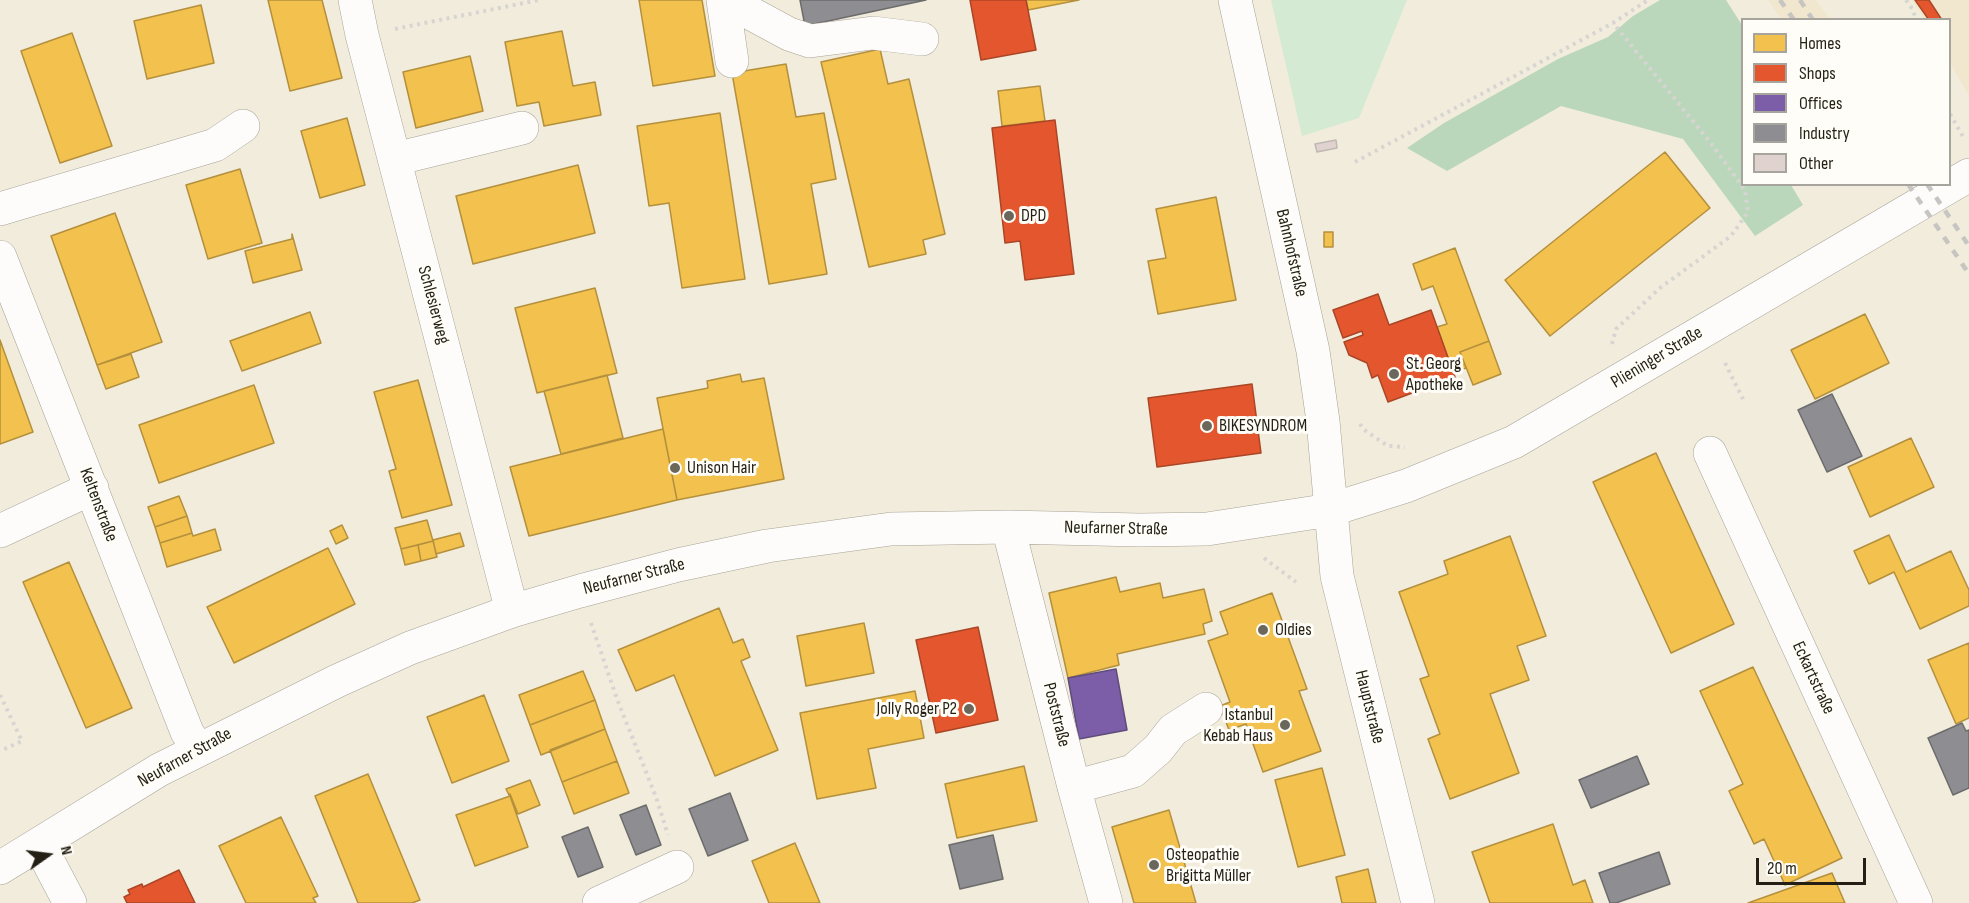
<!DOCTYPE html>
<html>
<head>
<meta charset="utf-8">
<style>
  body { margin:0 }
  #map { position:relative; width:1969px; height:903px; overflow:hidden; background:#f2ecdc; font-family:"Sofia Sans Condensed",sans-serif }
  canvas { display:block }
  .legend { position:absolute; left:1741px; top:18px; width:210px; height:168px; box-sizing:border-box; background:#fffdf7; border:2px solid #a7a49d; margin:0; padding:8px 10px; list-style:none; font-size:18px; color:#231f15 }
  .legend li { display:flex; align-items:center; gap:12px; height:30px }
  .legend b { width:30px; border:2px solid #a7a49d }
  .north { position:absolute; left:18px; top:825px; width:60px; height:60px; -webkit-text-stroke:4px #fffdf7; paint-order:stroke; rotate:76deg; font-size:16px; font-weight:700; line-height:24px; text-align:center; color:#231f15 }
  .north::after { content:''; display:block; margin:auto; width:21px; height:27px; background:#231f15; clip-path:polygon(50% 0,100% 100%,50% 72%,0 100%) }
  .scale { position:absolute; left:1756px; top:858px; width:110px; height:27px; box-sizing:border-box; border:3px solid #231f15; border-top:0; padding-left:8px; font-size:18px; line-height:21px; white-space:nowrap; color:#231f15; -webkit-text-stroke:4px #fffdf7; paint-order:stroke }
</style>
</head>
<body>
<div id="map">
<canvas width="1969" height="903"></canvas>
<ul class="legend">
<li><b style="height:16px;background:#f2c14e"></b>Homes</li>
<li><b style="height:16px;background:#e4572e"></b>Shops</li>
<li><b style="height:16px;background:#7b5ea7"></b>Offices</li>
<li><b style="height:16px;background:#8d8d92"></b>Industry</li>
<li><b style="height:16px;background:#e0d2cf"></b>Other</li>
</ul>
<div class="north">N</div>
<div class="scale">20 m</div>
</div>
<script>
const g = document.querySelector('canvas').getContext('2d');
g.lineJoin = 'round';
function paint(path, color) {
  g.fillStyle = color;
  g.fill(path, 'evenodd');
}
function toPath(rows) {
  const path = new Path2D();
  for (const r of rows) {
    path.moveTo(r[0], r[1]);
    for (let i = 2; i < r.length; i += 2) path.lineTo(r[i], r[i + 1]);
  }
  return path;
}
function strokePath(path, color, width, dash) {
  g.strokeStyle = color;
  g.lineWidth = width;
  g.lineCap = dash ? 'butt' : 'round';
  g.setLineDash(dash || []);
  g.stroke(path);
}
function label(font, color, halo, rows, align = 'center') {
  g.font = font + ' "Sofia Sans Condensed",sans-serif';
  g.lineWidth = 6;
  g.setLineDash([]);
  g.textBaseline = 'middle';
  g.strokeStyle = halo;
  g.fillStyle = color;
  for (const [text, x, y, turn = 0] of rows) {
    g.save();
    g.translate(x, y);
    g.rotate((+turn || 0) * Math.PI / 180);
    g.textAlign = isNaN(turn) ? turn : align;
    if (halo) g.strokeText(text, 0, 0);
    g.fillText(text, 0, 0);
    g.restore();
  }
}
const built = toPath([
  [1768,0,1816,0,1830,19,1781,19],
  [1912,0,1969,0,1969,96,1950,63,1950,20,1924,19]
]);
const green = toPath([
  [1271,0,1407,0,1359,118,1302,136]
]);
const forest = toPath([
  [1660,0,1726,0,1742,25,1742,184,1791,185,1803,205,1755,236,1683,139,1561,106,1447,171,1407,148,1444,123,1558,59,1608,37,1633,16]
]);
const homes = toPath([
  [268,0,322,0,342,78,290,91,268,0],
  [639,0,702,0,715,76,653,86,639,0],
  [1026,0,1079,0,1028,10,1026,0],
  [201,5,214,63,147,79,134,21,201,5],
  [562,31,573,86,595,82,601,115,544,126,539,102,517,106,505,42,562,31],
  [72,33,112,146,60,163,21,51,72,33],
  [880,49,888,84,909,79,945,234,923,240,926,254,869,267,821,62,880,49],
  [470,56,483,111,416,128,403,72,470,56],
  [786,64,796,117,824,113,836,179,811,184,827,274,769,284,732,73,786,64],
  [1040,86,1045,121,1002,126,998,91,1040,86],
  [720,113,745,279,682,288,669,203,649,206,637,126,720,113],
  [347,118,365,185,320,198,301,131,347,118],
  [1665,152,1710,208,1550,336,1505,280,1665,152],
  [578,165,595,233,473,264,456,196,578,165],
  [240,169,262,243,208,259,186,185,240,169],
  [1216,197,1236,300,1158,314,1148,261,1166,258,1156,209,1216,197],
  [115,213,162,342,97,365,51,236,115,213],
  [1324,232,1333,232,1333,247,1324,247,1324,232],
  [292,234,302,270,253,283,245,251,292,239,292,234],
  [1455,248,1489,341,1460,352,1466,368,1453,372,1437,327,1447,324,1433,286,1422,290,1413,264,1455,248],
  [595,288,617,373,537,393,515,308,595,288],
  [310,312,321,343,242,371,230,341,310,312],
  [1865,314,1889,363,1815,399,1791,350,1865,314],
  [0,340,33,432,0,444,0,340],
  [1489,341,1501,374,1473,385,1460,352,1489,341],
  [131,354,139,377,106,389,97,365,131,354],
  [740,374,742,382,764,378,784,479,677,500,657,398,708,388,707,381,740,374],
  [607,375,623,438,561,454,544,391,607,375],
  [418,380,452,505,402,518,389,471,396,469,374,392,418,380],
  [254,385,274,443,159,483,139,425,254,385],
  [663,429,677,500,529,536,510,467,663,429],
  [1911,438,1934,487,1870,517,1848,467,1911,438],
  [1656,453,1734,624,1671,653,1593,482,1656,453],
  [179,496,187,516,155,527,148,507,179,496],
  [187,516,192,533,160,543,155,527,187,516],
  [427,520,433,541,401,549,395,528,427,520],
  [342,525,348,538,336,544,330,531,342,525],
  [215,529,221,550,167,567,160,543,192,533,193,536,215,529],
  [460,533,464,546,436,554,433,540,460,533],
  [1889,535,1906,572,1951,551,1969,590,1969,606,1920,629,1894,572,1869,584,1854,551,1889,535],
  [1510,536,1546,636,1517,646,1529,680,1490,694,1519,773,1450,799,1428,739,1440,734,1420,679,1429,676,1399,592,1448,574,1444,561,1510,536],
  [433,541,437,557,421,561,418,545,433,541],
  [418,545,421,561,405,565,401,549,418,545],
  [328,548,355,604,234,663,207,607,328,548],
  [69,562,132,708,86,728,23,582,69,562],
  [1116,577,1120,592,1160,583,1163,598,1204,589,1212,621,1203,624,1205,634,1117,654,1119,665,1068,678,1049,593,1116,577],
  [1272,593,1307,689,1299,691,1321,751,1263,772,1246,724,1229,730,1220,706,1230,702,1208,641,1228,634,1220,612,1272,593],
  [719,608,733,643,743,639,750,657,741,661,778,750,715,776,674,675,636,691,618,650,719,608],
  [864,623,874,673,806,686,797,636,864,623],
  [1969,643,1969,718,1956,724,1928,660,1969,643],
  [1753,667,1842,858,1785,885,1764,839,1754,844,1729,791,1743,784,1700,691,1753,667],
  [583,671,595,700,530,725,519,695,583,671],
  [915,691,924,738,868,749,876,788,817,799,800,713,915,691],
  [484,695,509,761,452,783,427,717,484,695],
  [595,700,605,729,541,755,530,725,595,700],
  [605,729,617,761,562,782,550,750,605,729],
  [617,761,629,793,574,814,562,782,617,761],
  [1024,766,1037,821,957,838,945,784,1024,766],
  [1322,768,1345,855,1298,867,1275,780,1322,768],
  [368,774,420,900,412,903,358,903,315,796,368,774],
  [530,780,540,805,518,814,510,794,509,795,506,789,530,780],
  [510,796,528,847,475,866,456,815,510,796],
  [1169,810,1196,903,1134,903,1112,827,1169,810],
  [281,817,318,896,313,898,316,903,246,903,219,846,281,817],
  [1553,824,1573,885,1585,880,1593,903,1490,903,1472,852,1553,824],
  [795,843,820,903,769,903,752,861,795,843],
  [1368,869,1376,903,1342,903,1336,877,1368,869],
  [1832,873,1845,903,1748,903,1832,873]
]);
const shops = toPath([
  [970,0,1026,0,1036,50,981,60,970,0],
  [1915,0,1929,0,1942,20,1929,20,1915,0],
  [1055,120,1074,274,1025,280,1020,241,1005,243,992,128,1055,120],
  [1378,294,1389,325,1431,310,1455,377,1388,402,1378,375,1372,378,1367,363,1349,355,1344,342,1363,335,1362,331,1343,338,1333,310,1378,294],
  [1252,384,1261,453,1157,467,1148,398,1252,384],
  [978,627,998,720,936,733,916,640,978,627],
  [179,870,195,903,127,903,124,897,130,894,128,890,142,884,143,887,179,870]
]);
const offices = toPath([
  [1116,669,1127,730,1079,739,1068,678,1116,669]
]);
const industry = toPath([
  [800,0,926,0,805,26,800,0],
  [1832,394,1862,456,1827,472,1798,410,1832,394],
  [1962,723,1966,731,1969,730,1969,788,1953,795,1928,738,1962,723],
  [1637,756,1649,784,1591,808,1579,780,1637,756],
  [730,793,748,840,708,856,689,809,730,793],
  [646,805,661,845,636,855,620,815,646,805],
  [588,827,603,867,578,877,562,837,588,827],
  [993,835,1003,879,960,889,949,845,993,835],
  [1659,852,1670,884,1616,903,1610,903,1599,873,1659,852]
]);
const building = toPath([
  [1336,140,1337,148,1317,152,1315,144,1336,140]
]);
const path = toPath([
  [1906,0,1913,10,1916,20],
  [395,29,539,0],
  [1950,114,1965,140],
  [1355,162,1613,23,1648,0],
  [1612,344,1616,329,1660,288,1731,236,1748,212,1745,190,1710,142,1613,23],
  [1725,363,1745,403],
  [1360,424,1363,429,1388,446,1405,447],
  [1264,558,1296,582],
  [591,623,617,699,656,797,668,835],
  [0,695,22,741,0,751]
]);
const minor = toPath([
  [355,0,362,35,512,611],
  [723,0,732,61],
  [726,0,789,34,810,41,873,33,922,39],
  [1235,0,1313,351,1323,421,1337,576,1418,903],
  [395,159,522,128],
  [0,209,215,145,243,126],
  [0,257,187,732,198,750],
  [1710,453,1916,903],
  [1008,527,1074,787,1106,903],
  [0,531,92,488],
  [1074,787,1133,771,1158,749,1173,730,1206,709],
  [39,844,70,903],
  [0,868,159,770,337,681,410,648,512,611,580,591,678,565,767,546,891,529,1008,527,1140,530,1207,529,1330,510,1406,486,1514,442,1969,175],
  [599,903,677,867]
]);
const rail = toPath([
  [1780,0,1794,20],
  [1800,0,1813,20],
  [1908,184,1969,274],
  [1927,184,1969,246]
]);
const markers = [
  [1009,216,6,"#6b675b"],
  [1394,374,6,"#6b675b"],
  [1207,426,6,"#6b675b"],
  [675,468,6,"#6b675b"],
  [1263,630,6,"#6b675b"],
  [969,709,6,"#6b675b"],
  [1285,725,6,"#6b675b"],
  [1154,865,6,"#6b675b"]
];
const poiNames = [
  ["DPD",1021,216],
  ["St. Georg",1406,364],
  ["Apotheke",1406,385],
  ["BIKESYNDROM",1219,426],
  ["Unison Hair",687,468],
  ["Oldies",1275,630],
  ["Jolly Roger P2",957,709,"right"],
  ["Istanbul",1273,715,"right"],
  ["Kebab Haus",1273,736,"right"],
  ["Osteopathie",1166,855],
  ["Brigitta Müller",1166,876]
];
const streetNames = [
  ["Bahnhofstraße",1291,253,77],
  ["Schlesierweg",433,305,75],
  ["Plieninger Straße",1657,358,-31],
  ["Keltenstraße",98,505,69],
  ["Neufarner Straße",1116,529,1],
  ["Neufarner Straße",634,577,-14],
  ["Eckartstraße",1813,678,65],
  ["Hauptstraße",1369,707,76],
  ["Poststraße",1056,715,76],
  ["Neufarner Straße",185,758,-29]
];
paint(built, '#f1e7ce');
paint(green, '#d4ead3');
paint(forest, '#bad7bc');
paint(homes, '#f2c14e');
strokePath(homes, '#b4903d', 1.5);
paint(shops, '#e4572e');
strokePath(shops, '#aa4626', 1.5);
paint(offices, '#7b5ea7');
strokePath(offices, '#614b7b', 1.5);
paint(industry, '#8d8d92');
strokePath(industry, '#6d6c6c', 1.5);
paint(building, '#e0d2cf');
strokePath(building, '#c0b8b3', 1.5);
strokePath(minor, '#a7a397', 34);
strokePath(path, '#d7d5d1', 4, [3, 4.5]);
strokePath(minor, '#fdfcfa', 33);
strokePath(rail, '#c6c5c1', 4.5, [8, 8]);
for (const [x, y, r, color] of markers) {
  const dot = new Path2D();
  dot.arc(x, y, r, 0, 2 * Math.PI);
  g.fillStyle = color;
  g.fill(dot);
  strokePath(dot, '#fffdf7', 2);
}
label('18px', '#231f15', '#fffdf7', poiNames, 'left');
label('18px', '#231f15', '#fffdf7', streetNames);
</script>
</body>
</html>
